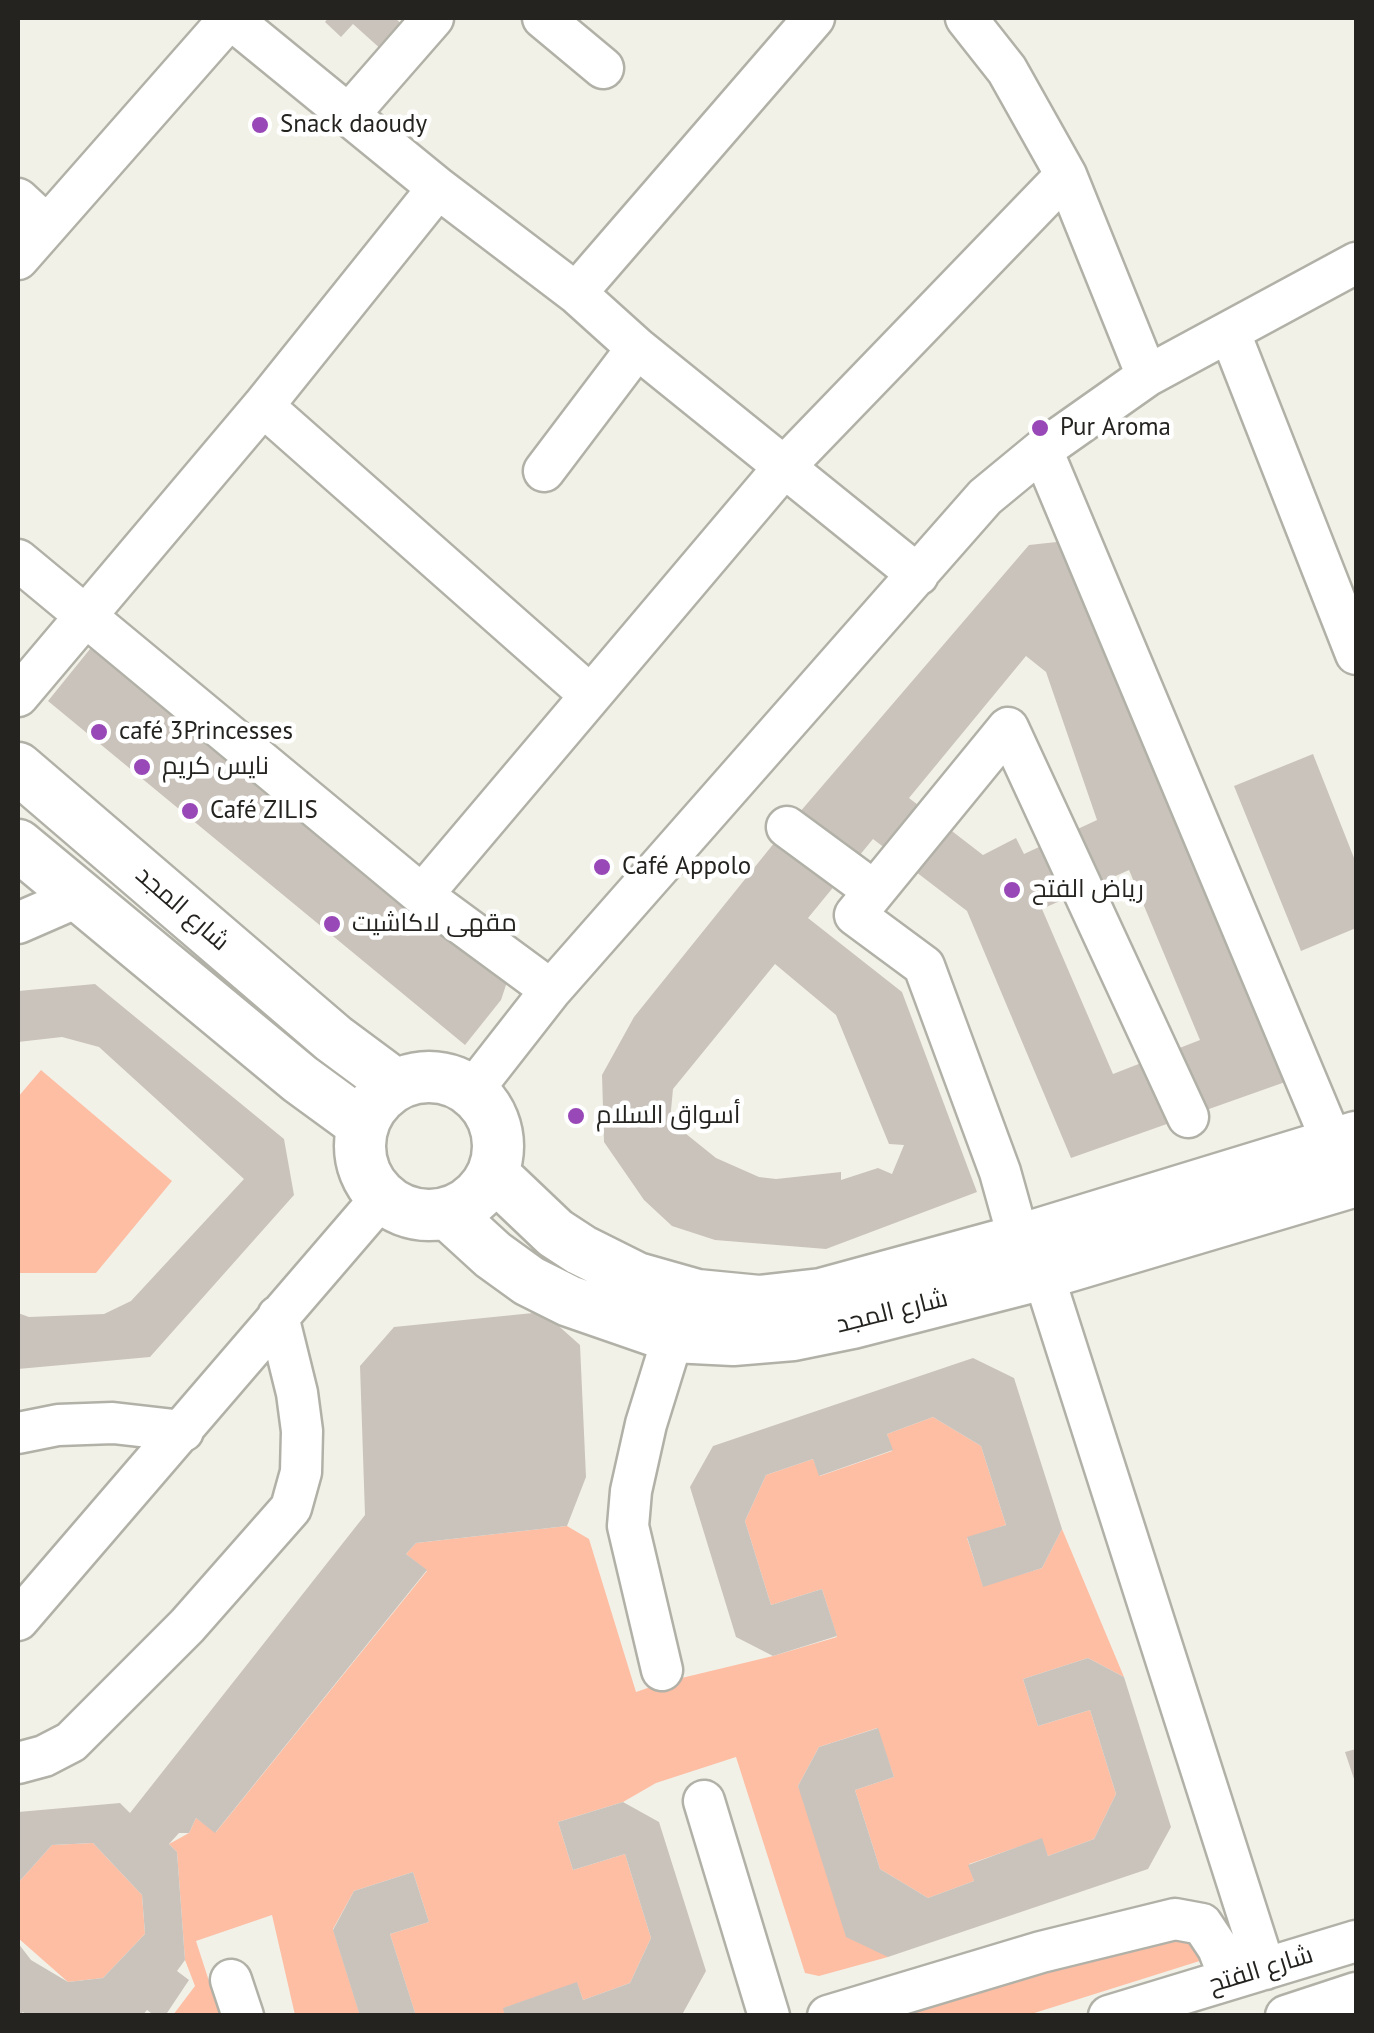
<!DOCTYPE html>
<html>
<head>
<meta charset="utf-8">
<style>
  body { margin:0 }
  #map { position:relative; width:1374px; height:2033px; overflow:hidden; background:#f2f1e8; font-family:"PT Sans",sans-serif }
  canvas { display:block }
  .frame { position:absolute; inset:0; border:20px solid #242320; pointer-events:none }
</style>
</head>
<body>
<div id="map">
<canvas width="1374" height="2033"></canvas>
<div class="frame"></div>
</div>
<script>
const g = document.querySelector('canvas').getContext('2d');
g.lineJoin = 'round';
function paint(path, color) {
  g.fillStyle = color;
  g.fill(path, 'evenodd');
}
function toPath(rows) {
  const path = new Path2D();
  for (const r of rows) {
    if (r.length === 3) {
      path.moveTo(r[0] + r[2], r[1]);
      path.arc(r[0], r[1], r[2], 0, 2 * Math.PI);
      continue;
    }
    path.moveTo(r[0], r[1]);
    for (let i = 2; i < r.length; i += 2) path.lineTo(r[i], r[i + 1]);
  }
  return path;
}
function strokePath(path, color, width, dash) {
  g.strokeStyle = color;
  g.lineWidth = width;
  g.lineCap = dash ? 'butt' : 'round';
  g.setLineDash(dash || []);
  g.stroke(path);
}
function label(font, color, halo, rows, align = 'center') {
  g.font = font + ' "PT Sans",Cairo,sans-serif';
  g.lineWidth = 9;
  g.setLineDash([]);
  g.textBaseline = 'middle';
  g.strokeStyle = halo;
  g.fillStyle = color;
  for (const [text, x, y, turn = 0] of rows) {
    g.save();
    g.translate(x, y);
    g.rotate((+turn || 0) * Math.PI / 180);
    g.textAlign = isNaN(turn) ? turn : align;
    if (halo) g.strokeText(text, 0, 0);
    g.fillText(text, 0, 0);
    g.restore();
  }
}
const green = toPath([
  [41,1070,172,1181,96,1273,18,1273,18,1097],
  [933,1417,981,1446,1006,1525,967,1538,983,1586,1042,1568,1062,1529,1124,1677,1088,1658,1023,1679,1038,1726,1090,1710,1116,1794,1094,1839,1048,1856,1041,1839,969,1864,974,1881,928,1898,880,1869,855,1790,894,1777,877,1728,819,1747,798,1786,888,1957,819,1976,805,1973,736,1757,656,1783,623,1802,558,1822,573,1870,625,1854,651,1938,630,1983,583,2000,577,1983,504,2008,505,2015,420,2016,415,2013,390,1934,429,1922,413,1872,354,1891,333,1929,360,2015,295,2015,272,1915,196,1941,220,2015,173,2015,195,1986,185,1960,177,1852,169,1844,189,1833,196,1818,216,1832,427,1571,406,1554,416,1543,567,1526,589,1539,636,1692,665,1682,773,1656,837,1637,822,1589,771,1605,745,1521,766,1475,813,1459,820,1476,892,1451,887,1434],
  [93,1843,142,1895,145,1934,103,1978,68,1982,18,1938,18,1883,52,1845],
  [1170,1931,1189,1935,1206,1959,1028,2015,892,2016]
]);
const building = toPath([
  [328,18,395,18,404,26,383,51,353,24,341,37,325,22],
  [1066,541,1288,1081,1071,1158,967,911,873,839,808,918,902,992,977,1192,826,1249,715,1240,672,1226,644,1200,604,1142,602,1075,634,1017,787,827,1029,545],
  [1026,656,1046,672,1097,820,1024,854,1016,838,983,855,909,798],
  [1129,870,1200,1040,1113,1074,1042,909],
  [775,964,836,1015,889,1144,904,1145,892,1174,878,1168,841,1180,841,1172,776,1179,759,1177,716,1158,670,1121,673,1089],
  [94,644,509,976,501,1000,465,1045,48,701],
  [1313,754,1356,863,1356,928,1301,951,1234,786],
  [95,984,284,1139,294,1195,150,1357,18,1369,18,1313,29,1317,104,1314,131,1301,244,1179,99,1047,62,1037,18,1042,18,991],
  [543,1312,580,1345,586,1477,567,1526,416,1543,406,1554,427,1570,215,1833,196,1818,189,1833,179,1833,169,1844,177,1852,185,1960,177,1971,189,1980,165,2016,155,2016,147,2010,142,2016,27,2016,23,2012,18,2016,18,1943,31,1960,68,1982,103,1978,145,1934,142,1895,93,1843,52,1845,18,1883,18,1812,120,1803,130,1813,365,1515,360,1366,394,1327],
  [973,1358,1014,1378,1062,1529,1042,1568,983,1587,967,1537,1006,1525,981,1446,933,1417,887,1434,893,1450,819,1476,813,1459,766,1475,745,1521,771,1605,822,1589,837,1636,773,1656,736,1637,690,1487,713,1446],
  [1088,1658,1124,1677,1171,1827,1148,1869,888,1957,846,1937,798,1786,819,1747,878,1728,894,1777,855,1790,880,1869,928,1898,974,1881,968,1865,1042,1838,1048,1856,1094,1839,1116,1794,1090,1710,1038,1726,1023,1679],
  [1356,1749,1356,1785,1345,1752],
  [623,1802,659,1822,706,1971,683,2013,505,2016,503,2008,577,1982,583,2000,630,1983,651,1938,625,1854,573,1870,558,1822],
  [413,1872,429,1922,390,1934,416,2016,360,2016,333,1930,354,1891]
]);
const minor = toPath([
  [230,18,438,188,576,293,637,348,918,575],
  [543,18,603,68],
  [966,18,1007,70,1066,175,1147,376],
  [350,113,433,18],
  [18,199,46,225],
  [18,259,230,18],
  [576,293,814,18],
  [1230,333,1356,654],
  [263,406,590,695],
  [1042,450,1333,1144],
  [544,471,637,348],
  [18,560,422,895,551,990],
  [18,696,263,406,438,188],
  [787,827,874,891],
  [422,895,785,466,1066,175],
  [18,923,80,896],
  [472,1091,551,990,985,497,1042,450,1147,376,1356,263],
  [1019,1240,1000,1172,924,966,855,915,1008,728,1188,1117],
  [1043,1274,1265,1969],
  [18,1433,58,1425,113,1423,183,1431],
  [18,1620,382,1197],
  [662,1670,628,1526,631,1491,646,1424,673,1337],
  [18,1763,44,1756,71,1742,187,1626,291,1508,301,1472,302,1431,297,1393,278,1316],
  [704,1801,769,2016],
  [231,1980,243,2016],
  [828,2016,1041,1952,1175,1919,1202,1924,1218,1948,1230,1979],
  [1109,2016,1356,1941],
  [1286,2016,1356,1993]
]);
const major = toPath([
  [18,768,334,1039,396,1085],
  [18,845,300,1079,363,1125],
  [429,1146,69],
  [493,1174,555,1233,581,1250,637,1278,697,1295,759,1301,821,1294,1019,1240,1356,1137],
  [447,1213,493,1255,529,1281,569,1301,673,1337,733,1340,793,1335,852,1323,1043,1274,1356,1181]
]);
const markers = [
  [260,125,10,"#9848b7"],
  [1040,428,10,"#9848b7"],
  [99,732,10,"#9848b7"],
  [142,767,10,"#9848b7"],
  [190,811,10,"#9848b7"],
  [602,867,10,"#9848b7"],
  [1012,890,10,"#9848b7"],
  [332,924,10,"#9848b7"],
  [576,1116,10,"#9848b7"]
];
const poiNames = [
  ["Snack daoudy",280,125],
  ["Pur Aroma",1060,428],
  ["café 3Princesses",119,732],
  ["نايس كريم",162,767],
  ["Café ZILIS",210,811],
  ["Café Appolo",622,867],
  ["رياض الفتح",1032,890],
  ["مقهى لاكاشيت",352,924],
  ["أسواق السلام",596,1116]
];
const streetNames = [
  ["شارع المجد",182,909,41],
  ["شارع المجد",892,1312,-14],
  ["شارع الفتح",1261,1970,-17]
];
paint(green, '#fdbea4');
paint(building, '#cac3bc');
strokePath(minor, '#b2b1a8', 45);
strokePath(major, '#b2b1a8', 55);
strokePath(minor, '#fff', 40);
strokePath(major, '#fff', 50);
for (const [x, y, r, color] of markers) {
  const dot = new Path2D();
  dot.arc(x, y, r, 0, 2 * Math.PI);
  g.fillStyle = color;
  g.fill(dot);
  strokePath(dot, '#fff', 4);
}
label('25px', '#242320', '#fff', poiNames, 'left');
label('25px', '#242320', '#fff', streetNames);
</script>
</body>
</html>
